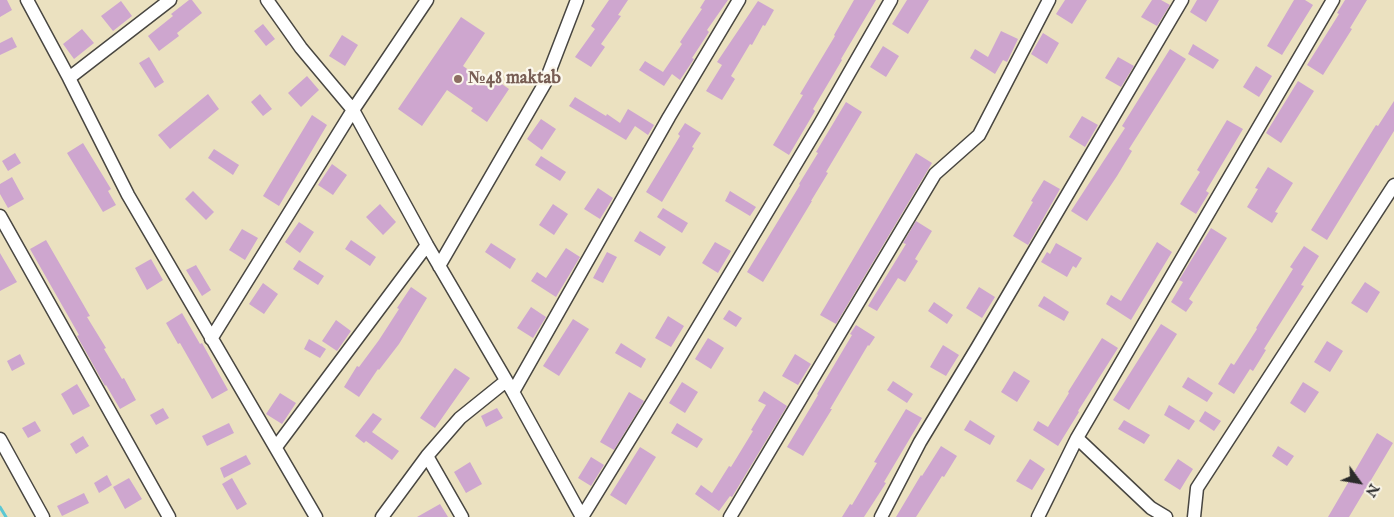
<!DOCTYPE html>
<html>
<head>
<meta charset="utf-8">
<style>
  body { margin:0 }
  #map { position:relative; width:1394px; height:517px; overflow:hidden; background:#ebe1c0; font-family:"IM FELL English",serif }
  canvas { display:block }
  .north { position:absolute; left:1334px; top:457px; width:50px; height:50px; -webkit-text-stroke:4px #fbf7ec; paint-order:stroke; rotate:122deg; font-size:14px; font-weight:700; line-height:20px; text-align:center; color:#2b2b2b }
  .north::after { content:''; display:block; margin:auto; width:18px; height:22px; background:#2b2b2b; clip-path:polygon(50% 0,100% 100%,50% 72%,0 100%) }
</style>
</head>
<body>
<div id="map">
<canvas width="1394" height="517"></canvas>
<div class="north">N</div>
</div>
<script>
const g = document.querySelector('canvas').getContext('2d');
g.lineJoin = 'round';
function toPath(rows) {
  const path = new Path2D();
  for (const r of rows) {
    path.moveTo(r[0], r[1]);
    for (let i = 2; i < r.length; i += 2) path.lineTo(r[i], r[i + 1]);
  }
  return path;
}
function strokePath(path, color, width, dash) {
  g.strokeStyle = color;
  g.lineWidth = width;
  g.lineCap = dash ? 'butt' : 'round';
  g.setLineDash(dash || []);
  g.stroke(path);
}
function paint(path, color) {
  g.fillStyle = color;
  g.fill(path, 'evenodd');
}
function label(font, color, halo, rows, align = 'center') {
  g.font = font + ' "IM FELL English",serif';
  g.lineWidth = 4.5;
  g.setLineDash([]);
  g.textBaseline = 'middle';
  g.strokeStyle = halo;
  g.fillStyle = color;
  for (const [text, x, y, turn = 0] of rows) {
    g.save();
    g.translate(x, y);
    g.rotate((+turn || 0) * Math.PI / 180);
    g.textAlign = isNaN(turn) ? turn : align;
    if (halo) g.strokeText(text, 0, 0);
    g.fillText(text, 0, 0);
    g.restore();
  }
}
const stream = toPath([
  [0,507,6,517]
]);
const building = toPath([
  [0,0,7,0,12,10,0,17],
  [189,0,192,0,202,13,177,33,179,36,159,51,148,36,173,16,171,14],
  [609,0,628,0,618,15,621,16,601,44,605,47,591,67,575,57,595,29,591,26],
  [705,0,728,0,707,30,709,32,692,58,694,59,680,80,672,74,664,86,639,70,645,61,663,72,682,44,680,42,702,9,700,8],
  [854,0,876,0,841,59,842,60,813,109,815,111,789,155,773,145,803,95,800,94,835,36,834,35],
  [907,0,929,0,908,34,892,24],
  [1065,0,1087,0,1072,24,1056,14],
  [1152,0,1161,0,1170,5,1157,26,1141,17],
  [1197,0,1219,0,1206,22,1190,12],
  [1294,0,1305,0,1313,5,1282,55,1267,46],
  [1345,0,1367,0,1350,28,1352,29,1323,75,1307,65,1339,14,1337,13],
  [121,1,132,16,113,31,101,16],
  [758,1,774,10,765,26,763,25,752,45,750,44,731,76,735,79,722,100,706,91,722,65,717,62],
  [461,17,485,33,463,66,487,83,492,77,509,89,487,122,471,111,473,108,447,90,422,126,398,109],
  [263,24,275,39,266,46,254,31],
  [82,29,94,43,74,59,63,44],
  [1001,31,1018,39,1007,62,1003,60,995,74,970,58,975,49,988,57],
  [1043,33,1059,43,1047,64,1031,54],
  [342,35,358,45,345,66,329,56],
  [12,37,17,47,0,55,0,43],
  [1193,44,1219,60,1213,69,1188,54],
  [883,46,899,56,886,77,870,67],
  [1170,49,1186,59,1129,149,1132,151,1117,176,1087,221,1071,211,1125,128,1122,126],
  [149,57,164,82,155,88,139,63],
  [1118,57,1134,66,1121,87,1105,78],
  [1256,66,1272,76,1259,97,1243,87],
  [307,76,319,90,301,107,288,93],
  [1298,81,1314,91,1281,143,1266,133],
  [208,94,219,109,170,149,158,135],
  [260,94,272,109,263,116,251,102],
  [575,97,606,116,607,114,620,123,628,109,654,125,648,135,635,126,626,140,569,106],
  [1394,101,1394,131,1327,240,1311,230,1376,125,1378,126],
  [846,102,862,112,826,172,828,173,811,201,812,201,763,282,747,272,800,185,799,184,818,153,816,152],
  [312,115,327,125,279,206,263,196],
  [1082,116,1098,125,1085,147,1069,137],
  [541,119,556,129,542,150,527,139],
  [1227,120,1243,129,1206,191,1209,193,1196,214,1180,204,1200,172,1197,170],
  [685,123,701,133,692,147,694,148,662,202,646,192,680,136,678,134],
  [83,143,111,189,108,191,116,205,103,212,67,153],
  [214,149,239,165,233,175,208,158],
  [15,153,21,163,8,171,2,161],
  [916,153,932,163,836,324,820,315],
  [541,156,566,172,560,181,535,165],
  [332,164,347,175,333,195,318,185],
  [1268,167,1293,183,1275,212,1278,213,1272,223,1247,207,1258,189,1255,188],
  [12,177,24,199,8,208,0,194,0,184],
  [1044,180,1060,189,1028,245,1013,236,1033,202,1031,201],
  [598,188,613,198,600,219,584,209],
  [193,191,214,212,206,220,185,199],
  [730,191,756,207,750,216,725,201],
  [380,204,396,222,383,235,366,217],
  [553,204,568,214,554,235,539,225],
  [663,208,688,223,682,233,657,217],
  [916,221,932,231,915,259,918,261,905,282,898,278,877,311,868,306,906,244,903,243],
  [299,222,314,232,300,253,285,242],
  [1211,228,1227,238,1189,299,1193,302,1186,312,1171,302,1183,282,1179,280],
  [242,229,258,238,245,260,229,250],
  [640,231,666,247,660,256,634,241],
  [46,240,90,316,87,317,106,348,104,349,122,379,124,378,136,400,120,409,106,385,105,386,77,336,79,335,30,249],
  [351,240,376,257,370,266,345,249],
  [715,242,731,251,718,273,702,263],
  [1157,242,1172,252,1131,320,1106,304,1111,295,1121,301],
  [491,243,516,259,510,269,485,252],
  [1056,243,1082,258,1076,268,1073,266,1067,277,1041,262,1047,252,1050,254],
  [1304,246,1319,256,1301,285,1304,286,1264,349,1266,350,1253,371,1250,369,1234,394,1218,384,1231,363,1234,365,1257,329,1256,328,1293,269,1290,267],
  [566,248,580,257,556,297,531,281,537,272,546,278],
  [607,252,617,257,603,283,593,278],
  [0,253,17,282,0,291],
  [151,259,163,280,147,290,135,268],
  [299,260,324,276,318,285,293,269],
  [196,265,211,290,202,296,186,270],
  [1365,282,1380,292,1367,313,1351,303],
  [263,283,278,294,264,314,249,304],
  [411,287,427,298,399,344,379,370,378,369,359,397,344,387,357,366,359,367,379,340,399,309,397,308],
  [979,287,995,297,982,318,966,308],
  [1044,296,1069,312,1064,321,1038,306],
  [934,302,953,315,947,324,928,311],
  [531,307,546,317,533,338,517,328],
  [729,310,742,318,736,327,723,319],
  [182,313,200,344,202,343,228,390,212,399,180,343,178,344,166,323],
  [668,316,684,326,671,347,655,338],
  [573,319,589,329,559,376,543,366],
  [336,320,351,331,337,351,322,341],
  [1161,324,1177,334,1129,410,1113,400],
  [856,325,875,337,869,346,868,345,830,409,832,409,803,456,787,447,818,395,817,394,852,335,850,334],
  [708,338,724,348,711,369,695,359],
  [1102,338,1118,348,1078,411,1079,412,1058,446,1033,430,1038,421,1048,427,1069,393,1068,392],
  [309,339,326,349,320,358,304,349],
  [1327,341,1343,351,1330,372,1314,362],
  [621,343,646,359,641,368,615,353],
  [943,345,959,355,946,376,930,367],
  [20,354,25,364,12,371,7,361],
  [795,354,811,364,798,385,782,376],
  [455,368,470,378,435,428,420,418],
  [1014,371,1030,381,1017,402,1001,392],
  [1188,377,1213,393,1207,402,1182,387],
  [893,381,913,394,907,403,887,390],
  [682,382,698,392,685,413,669,403],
  [1303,382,1319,392,1305,413,1290,403],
  [77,384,90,406,73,415,61,394],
  [764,391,787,406,732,497,730,496,719,511,695,494,701,485,712,493,729,466,731,467,753,431,751,430,766,405,758,401],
  [629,392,644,401,614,450,600,442],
  [280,393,296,403,282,424,266,414],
  [1169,405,1195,421,1189,430,1164,415],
  [163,408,169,418,156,425,150,415],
  [497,408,503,418,486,427,481,416],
  [906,409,922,418,884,482,886,483,864,517,842,517,850,504,852,505,877,463,874,462],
  [1205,411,1221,421,1214,431,1199,421],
  [373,413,382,419,372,432,399,451,392,460,366,441,364,443,355,436],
  [970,420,995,436,990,445,964,430],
  [1124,420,1150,435,1144,444,1118,429],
  [35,421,41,431,28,438,22,428],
  [229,423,234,433,207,446,202,436],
  [677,423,703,439,697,448,671,433],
  [1377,433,1393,443,1380,465,1349,517,1328,517],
  [83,436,89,446,76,454,70,444],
  [941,446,957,456,944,477,942,476,916,517,896,517,921,475,922,476],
  [1278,446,1294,456,1287,466,1272,456],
  [640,447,656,457,626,505,610,495],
  [246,455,251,464,224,478,220,468],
  [591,457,604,465,591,486,578,478],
  [1030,459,1045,469,1032,490,1016,481],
  [1178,459,1193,469,1180,490,1164,480],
  [470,462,482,484,466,493,454,472],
  [107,475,112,485,99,493,94,483],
  [129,478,142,499,125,509,113,487],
  [232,478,247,504,237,510,222,484],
  [84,493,89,503,62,516,57,506],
  [440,504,448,517,417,517]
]);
const minor = toPath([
  [27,0,69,78,128,195,316,517],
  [267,0,301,48,353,110,427,245,513,392,582,517],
  [69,78,170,0],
  [0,216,169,517],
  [439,266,545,83,577,0],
  [211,339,353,110,427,0],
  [513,392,669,117,739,0],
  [1077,438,1151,508,1166,517],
  [0,439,43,517],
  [276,447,427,245],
  [427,456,462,517],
  [382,517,427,456,460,418,506,381],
  [582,517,673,369,821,122,891,0],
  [730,517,935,174,979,135,1049,0],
  [881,517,920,442,977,348,1182,0],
  [1038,517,1077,438,1333,0],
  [1194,517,1197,488,1394,185]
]);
const markers = [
  [458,79,5,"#8d6e63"]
];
const educationNames = [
  ["№48 maktab",468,79]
];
strokePath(stream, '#5bc7d3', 3);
paint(building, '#cea6cf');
strokePath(minor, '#484641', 15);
strokePath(minor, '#fff', 12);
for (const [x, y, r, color] of markers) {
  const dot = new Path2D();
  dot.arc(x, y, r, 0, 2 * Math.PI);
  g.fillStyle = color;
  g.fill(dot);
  strokePath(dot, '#fbf7ec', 2);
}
label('bold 18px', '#785e54', '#fbf7ec', educationNames, 'left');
</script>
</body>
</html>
